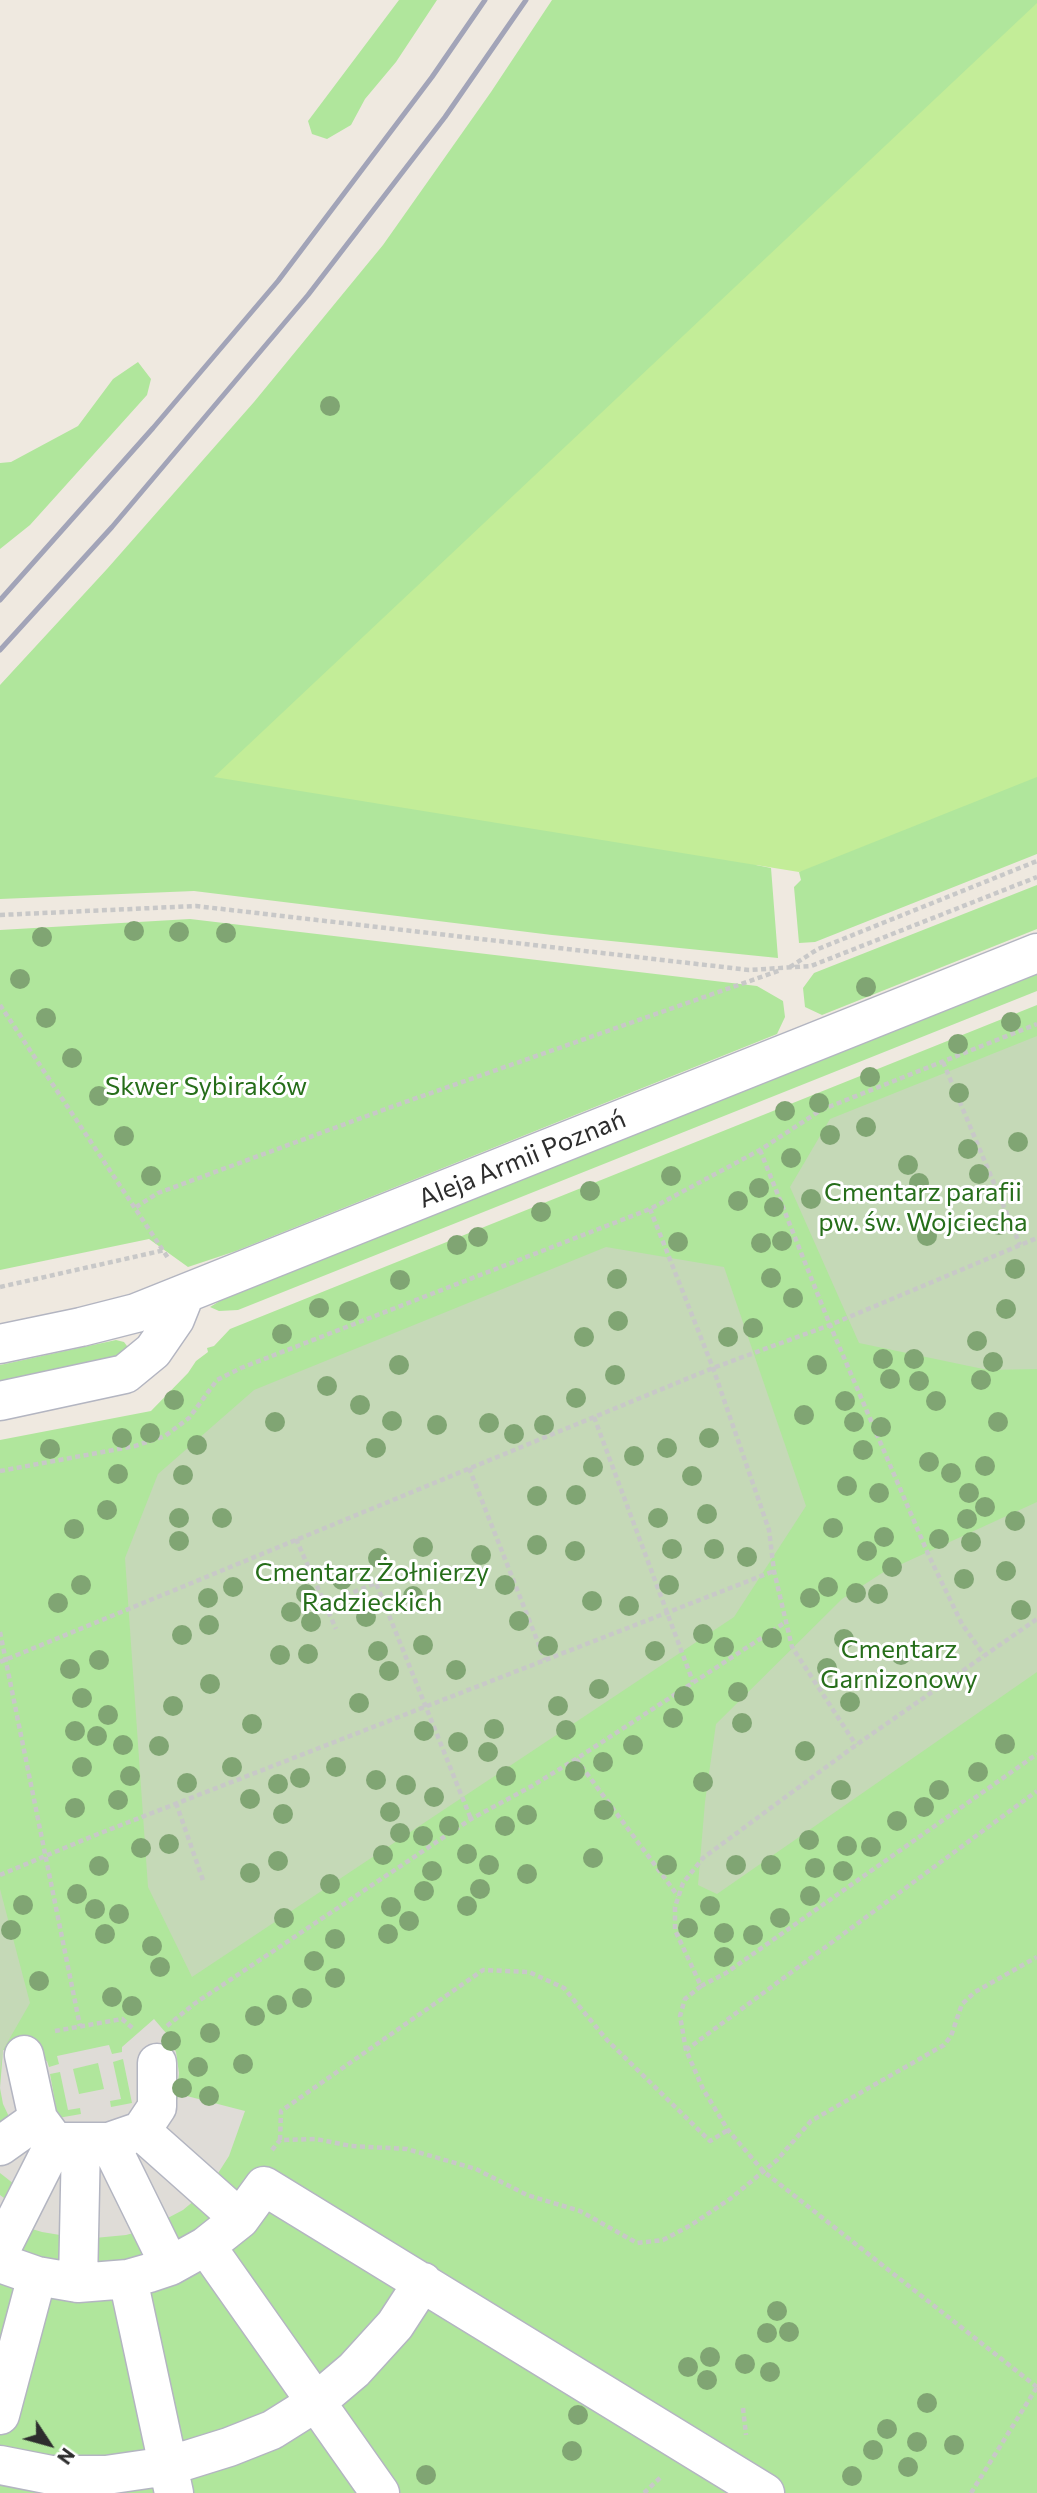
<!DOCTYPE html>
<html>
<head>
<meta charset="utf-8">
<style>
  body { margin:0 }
  #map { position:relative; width:1037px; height:2493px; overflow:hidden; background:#efe9e0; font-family:Commissioner,sans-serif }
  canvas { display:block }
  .north { position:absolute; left:14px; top:2409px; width:70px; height:70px; -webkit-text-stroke:5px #fff; paint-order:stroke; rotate:126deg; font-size:19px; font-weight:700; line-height:28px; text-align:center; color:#2d2d2d }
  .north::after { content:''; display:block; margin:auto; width:24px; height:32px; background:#2d2d2d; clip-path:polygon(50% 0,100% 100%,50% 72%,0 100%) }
</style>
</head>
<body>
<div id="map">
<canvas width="1037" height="2493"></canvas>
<div class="north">N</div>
</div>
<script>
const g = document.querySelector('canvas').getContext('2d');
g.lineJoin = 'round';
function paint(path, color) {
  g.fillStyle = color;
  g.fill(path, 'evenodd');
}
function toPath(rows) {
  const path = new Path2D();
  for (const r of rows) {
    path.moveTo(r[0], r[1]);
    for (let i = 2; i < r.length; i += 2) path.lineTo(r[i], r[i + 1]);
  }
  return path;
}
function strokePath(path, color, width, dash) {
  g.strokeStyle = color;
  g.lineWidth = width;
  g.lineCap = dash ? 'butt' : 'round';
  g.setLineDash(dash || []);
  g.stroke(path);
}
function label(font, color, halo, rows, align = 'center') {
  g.font = font + ' Commissioner,sans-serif';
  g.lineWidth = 6;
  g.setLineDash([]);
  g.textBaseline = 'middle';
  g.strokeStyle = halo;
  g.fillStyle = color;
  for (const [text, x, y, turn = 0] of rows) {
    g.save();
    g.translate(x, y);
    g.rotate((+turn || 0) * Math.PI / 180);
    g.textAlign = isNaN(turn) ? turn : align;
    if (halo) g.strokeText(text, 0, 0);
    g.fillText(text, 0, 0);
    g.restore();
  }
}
const green = toPath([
  [399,0,437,0,396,62,365,99,351,125,327,139,312,134,308,121],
  [552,0,1037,0,1037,151,756,865,771,868,778,958,552,935,194,891,0,899,0,685,107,569,254,402,383,245,491,92],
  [138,362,151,379,147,395,30,525,0,549,0,463,11,462,78,426,113,379],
  [1037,708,1037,854,815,942,799,943,794,887,801,880,799,872],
  [1037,885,1037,929,822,1015,805,1007,803,988,814,973],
  [190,919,757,986,783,1001,785,1017,777,1034,236,1251,188,1267,149,1239,0,1270,0,930],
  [1037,974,1037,991,238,1310,219,1311,210,1307,223,1299],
  [1037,1005,1037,2493,0,2493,0,1440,151,1411,188,1373,196,1361,208,1352,207,1348,214,1346,230,1329],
  [116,1340,124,1342,127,1346,129,1353,126,1359,0,1384,0,1365]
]);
const cemetery = toPath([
  [1037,1036,1037,1369,988,1370,859,1343,790,1187,830,1119],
  [606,1247,724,1267,806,1506,734,1617,192,1977,148,1887,125,1558,158,1474,254,1390],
  [1037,1502,1037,1672,717,1894,698,1885,705,1802,716,1724,842,1599,882,1573],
  [0,1889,30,2003,3,2050,0,2072]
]);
const pitch = toPath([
  [1037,3,1037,777,799,872,214,777]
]);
const plaza = toPath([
  [154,2019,166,2033,176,2052,179,2073,177,2093,170,2114,172,2115,179,2094,245,2111,229,2156,215,2178,201,2195,183,2210,145,2230,126,2235,84,2239,42,2232,22,2226,0,2214,0,2195,4,2198,14,2184,0,2173,0,2129,11,2121,3,2104,0,2088,3,2050,47,2061,49,2067,59,2064,57,2056,104,2046,109,2045,112,2054,122,2052,122,2047],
  [123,2059,132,2103,111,2107,110,2101,121,2099,113,2062],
  [98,2063,104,2089,79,2094,73,2069],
  [60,2072,68,2110,80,2108,81,2114,58,2118,50,2074]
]);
const path = toPath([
  [0,915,196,906,749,970,811,966,1037,877],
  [790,967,818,949,1037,861],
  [0,1005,168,1258],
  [943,1062,1020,1245],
  [760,1150,830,1325,929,1556,962,1624,984,1655],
  [136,1207,158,1193,394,1106,781,970],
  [650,1209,713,1368,769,1530,774,1571,792,1647,856,1745],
  [0,1287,165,1250],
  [594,1417,693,1682],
  [469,1468,545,1660],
  [0,1471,135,1446,165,1436,189,1418,217,1380,241,1368,650,1209,760,1150,821,1110,1037,1024],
  [296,1539,325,1604,376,1583,471,1819],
  [325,1604,336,1629],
  [0,1632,80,2026],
  [0,1662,713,1368,830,1325,1037,1238],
  [576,1759,678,1896],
  [176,1803,204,1883],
  [0,1875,93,1836,774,1571],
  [701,1986,726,1973,1037,1754],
  [167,2026,194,2004,471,1819,532,1786,576,1759,786,1622],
  [55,2031,122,2019,135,2030],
  [686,2050,1037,1791],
  [280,2140,281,2111,483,1970,529,1972,564,1988,607,2040,710,2141,728,2130],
  [272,2150,280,2140,316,2139,351,2146,407,2149,476,2169,527,2195,580,2211,637,2243,663,2240,691,2225,730,2199,777,2160,811,2121,944,2045,951,2036,962,2004,975,1992,1037,1957],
  [1037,2387,763,2171,728,2130,703,2089,686,2050,680,2016,685,1999,701,1986,675,1930,675,1907,683,1883,703,1858,856,1745,1037,1619],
  [743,2408,746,2435],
  [644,2493,662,2476],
  [971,2493,1037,2387]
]);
const minor = toPath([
  [0,1344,81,1327,136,1313,1037,953],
  [0,1401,125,1374,153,1351,175,1319,185,1294],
  [24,2055,38,2119,55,2142,109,2142,141,2131,157,2107,157,2063],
  [141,2131,240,2219],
  [109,2142,170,2266],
  [0,2146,38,2119],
  [206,2246,380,2493],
  [0,2251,55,2142],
  [0,2263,37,2276,78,2283,128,2279,149,2273,170,2266,206,2246,240,2219,264,2186,765,2493],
  [128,2279,174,2493],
  [78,2283,81,2142],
  [0,2415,37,2276],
  [0,2465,51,2475,106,2475,168,2466,229,2447,272,2430,315,2403,354,2370,395,2325,423,2282]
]);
const rail = toPath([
  [0,600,153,428,278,281,432,77,485,0],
  [0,650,112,527,308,295,445,117,526,0]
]);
const trees = [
  [330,406],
  [134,931],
  [179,932],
  [226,933],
  [42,937],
  [20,979],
  [866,987],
  [46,1018],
  [1011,1022],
  [958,1044],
  [72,1058],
  [870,1077],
  [959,1093],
  [99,1096],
  [819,1103],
  [785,1111],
  [866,1127],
  [830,1135],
  [124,1136],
  [1018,1142],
  [968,1149],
  [791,1158],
  [908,1165],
  [979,1174],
  [151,1176],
  [671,1176],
  [919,1183],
  [759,1188],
  [590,1191],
  [811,1199],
  [738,1201],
  [774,1207],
  [541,1212],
  [999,1225],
  [927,1236],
  [478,1237],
  [782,1241],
  [678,1242],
  [761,1243],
  [457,1245],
  [1015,1269],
  [771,1278],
  [617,1279],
  [400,1280],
  [793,1298],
  [319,1308],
  [1006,1309],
  [349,1311],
  [618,1321],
  [753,1328],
  [282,1334],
  [584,1337],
  [728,1337],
  [977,1341],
  [883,1359],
  [914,1359],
  [993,1362],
  [399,1365],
  [817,1365],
  [615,1375],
  [890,1379],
  [981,1380],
  [919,1381],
  [327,1386],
  [576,1398],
  [174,1400],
  [845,1401],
  [936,1401],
  [360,1405],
  [804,1415],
  [392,1421],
  [275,1422],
  [854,1422],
  [998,1422],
  [489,1423],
  [437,1425],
  [544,1425],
  [881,1427],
  [150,1433],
  [514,1434],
  [122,1438],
  [709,1438],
  [197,1445],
  [376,1448],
  [667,1448],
  [50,1449],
  [863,1450],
  [634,1456],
  [929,1462],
  [985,1466],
  [593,1467],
  [951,1473],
  [118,1474],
  [183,1475],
  [692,1476],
  [847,1486],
  [879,1493],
  [969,1493],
  [576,1495],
  [537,1496],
  [985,1507],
  [107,1510],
  [707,1514],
  [179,1518],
  [222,1518],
  [658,1518],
  [967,1519],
  [1015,1521],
  [833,1528],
  [74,1529],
  [884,1537],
  [939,1539],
  [179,1541],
  [971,1542],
  [537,1545],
  [423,1547],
  [672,1549],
  [714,1549],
  [575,1551],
  [867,1551],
  [481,1555],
  [747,1557],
  [378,1558],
  [892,1567],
  [1006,1571],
  [964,1579],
  [342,1580],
  [81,1585],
  [505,1585],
  [669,1585],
  [233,1587],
  [828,1587],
  [856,1593],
  [306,1594],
  [878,1594],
  [413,1596],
  [208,1598],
  [810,1598],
  [592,1601],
  [58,1603],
  [629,1606],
  [1021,1610],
  [291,1612],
  [366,1617],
  [519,1621],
  [311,1622],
  [209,1625],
  [703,1634],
  [182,1635],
  [772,1638],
  [844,1639],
  [423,1645],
  [548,1646],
  [724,1647],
  [378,1651],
  [655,1651],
  [308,1654],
  [280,1655],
  [901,1655],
  [99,1660],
  [827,1668],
  [70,1669],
  [456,1670],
  [389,1671],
  [210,1684],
  [599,1689],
  [738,1692],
  [684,1696],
  [82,1698],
  [850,1702],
  [359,1703],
  [173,1706],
  [558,1706],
  [108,1715],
  [673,1718],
  [742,1723],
  [252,1724],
  [494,1729],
  [566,1730],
  [75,1731],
  [424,1731],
  [97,1736],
  [458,1742],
  [1005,1744],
  [123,1745],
  [633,1745],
  [159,1746],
  [805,1751],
  [488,1752],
  [603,1762],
  [82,1767],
  [232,1767],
  [336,1767],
  [575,1771],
  [978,1772],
  [130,1776],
  [506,1776],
  [300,1778],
  [376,1780],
  [703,1782],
  [187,1783],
  [278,1784],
  [406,1785],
  [841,1790],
  [939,1790],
  [434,1797],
  [250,1799],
  [118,1800],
  [924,1807],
  [75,1808],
  [604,1810],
  [390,1812],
  [283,1814],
  [527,1815],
  [897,1821],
  [449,1826],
  [505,1826],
  [400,1833],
  [423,1836],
  [809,1840],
  [169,1844],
  [847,1846],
  [871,1847],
  [141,1848],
  [467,1854],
  [383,1855],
  [593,1858],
  [278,1861],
  [489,1865],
  [667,1865],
  [736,1865],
  [771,1865],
  [99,1866],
  [815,1868],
  [432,1871],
  [843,1871],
  [250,1873],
  [527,1874],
  [330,1884],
  [480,1889],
  [424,1891],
  [77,1894],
  [810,1896],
  [23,1905],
  [467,1906],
  [710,1906],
  [391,1907],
  [95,1909],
  [119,1914],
  [284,1918],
  [780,1918],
  [409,1921],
  [688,1928],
  [11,1930],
  [724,1933],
  [105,1934],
  [388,1934],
  [753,1935],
  [335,1939],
  [152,1946],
  [724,1957],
  [314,1961],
  [160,1967],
  [335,1978],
  [39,1981],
  [112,1997],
  [302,1998],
  [277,2005],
  [132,2006],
  [255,2016],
  [210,2033],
  [171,2041],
  [243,2064],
  [198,2067],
  [182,2088],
  [209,2096],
  [777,2311],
  [789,2332],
  [767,2333],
  [710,2357],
  [745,2364],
  [688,2367],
  [770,2372],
  [707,2380],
  [927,2403],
  [578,2415],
  [887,2429],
  [917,2442],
  [954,2445],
  [873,2450],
  [572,2451],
  [908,2467],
  [426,2475],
  [852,2476]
];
const parkNames = [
  ["Skwer Sybiraków",206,1086],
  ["Cmentarz parafii",923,1192],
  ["pw. św. Wojciecha",923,1222],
  ["Cmentarz Żołnierzy",372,1572],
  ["Radzieckich",372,1602],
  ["Cmentarz",899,1649],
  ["Garnizonowy",899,1679]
];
const streetNames = [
  ["Aleja Armii Poznań",522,1159,-22]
];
paint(green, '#b0e69c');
paint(cemetery, '#c5d9b7');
paint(pitch, '#c3ed98');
paint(plaza, '#dfdcd7');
strokePath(minor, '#b3b5c1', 41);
strokePath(path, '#c8c8c8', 4.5, [5, 3.5]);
strokePath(minor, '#fff', 38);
strokePath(rail, '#a2a4b8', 5);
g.fillStyle = '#80a573';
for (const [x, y] of trees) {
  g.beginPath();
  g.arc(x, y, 10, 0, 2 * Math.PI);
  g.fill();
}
label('26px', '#266e1a', '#fff', parkNames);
label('26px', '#2d2d2d', '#fff', streetNames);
</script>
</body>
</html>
